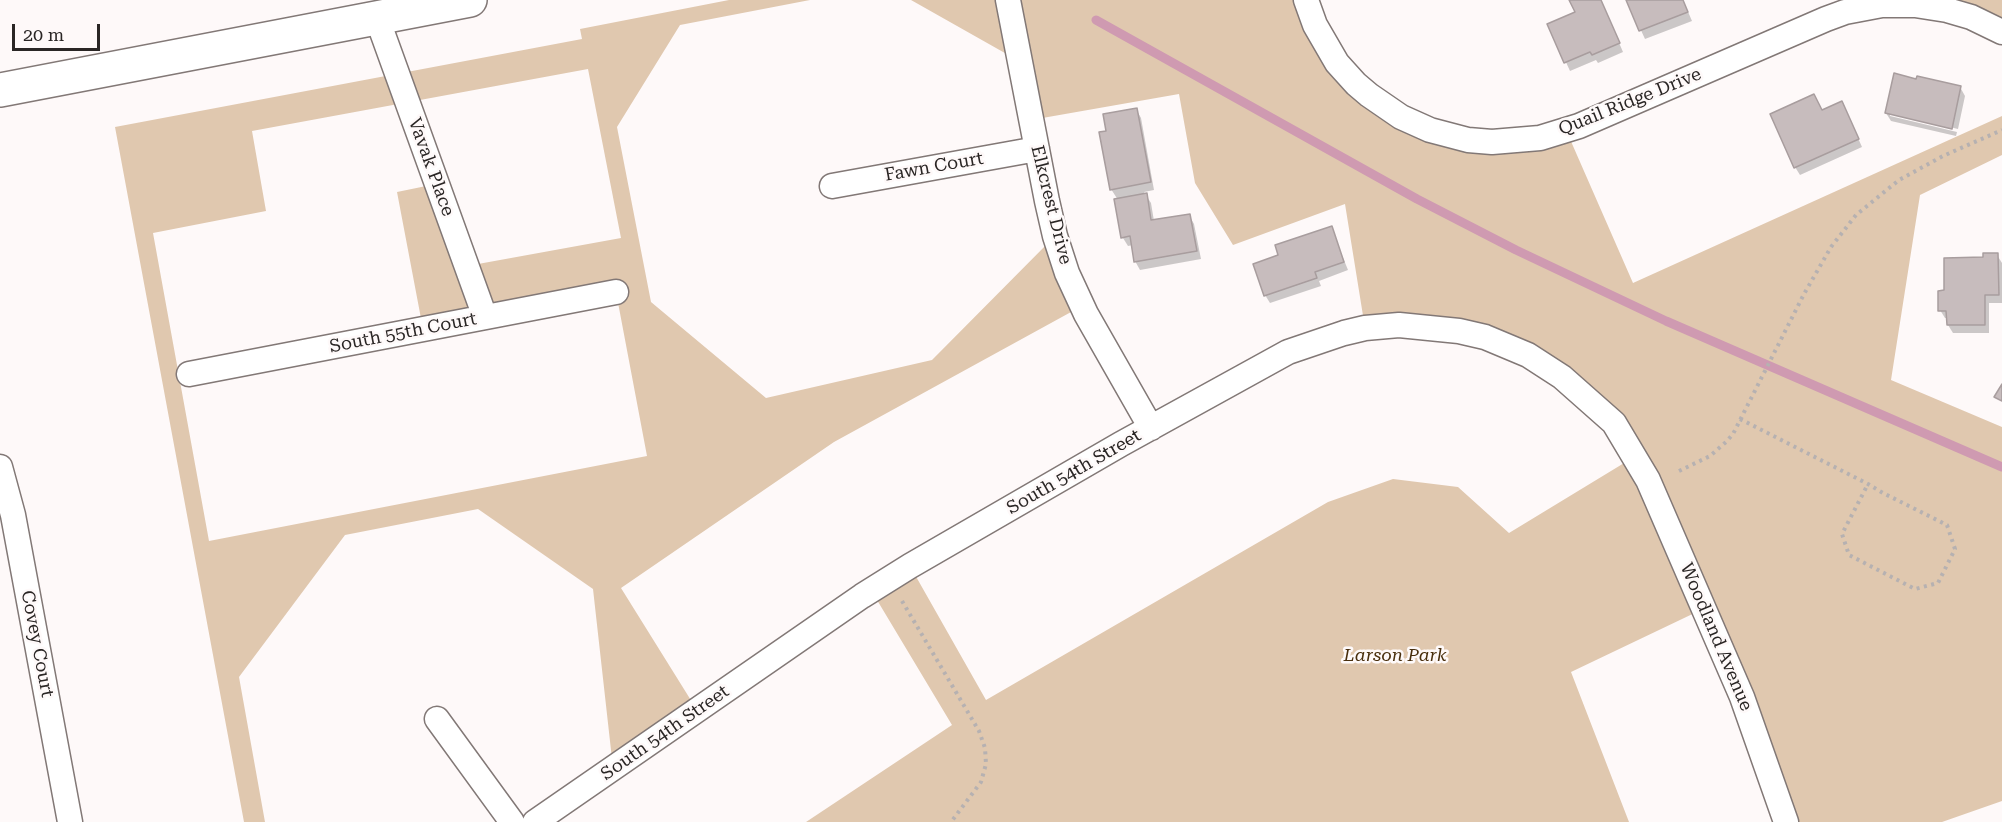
<!DOCTYPE html>
<html>
<head>
<meta charset="utf-8">
<style>
  body { margin:0 }
  #map { position:relative; width:2002px; height:822px; overflow:hidden; background:#fef9f9; font-family:"Roboto Serif",serif }
  canvas { display:block }
  .scale { position:absolute; left:12px; top:24px; width:88px; height:27px; box-sizing:border-box; border:3px solid #2a2625; border-top:0; padding-left:8px; font-size:18px; line-height:21px; white-space:nowrap; color:#2a2625; -webkit-text-stroke:4px #fef9f9; paint-order:stroke }
</style>
</head>
<body>
<div id="map">
<canvas width="2002" height="822"></canvas>
<div class="scale">20 m</div>
</div>
<script>
const g = document.querySelector('canvas').getContext('2d');
g.lineJoin = 'round';
function paint(path, color) {
  g.fillStyle = color;
  g.fill(path, 'evenodd');
}
function toPath(rows) {
  const path = new Path2D();
  for (const r of rows) {
    path.moveTo(r[0], r[1]);
    for (let i = 2; i < r.length; i += 2) path.lineTo(r[i], r[i + 1]);
  }
  return path;
}
function strokePath(path, color, width, dash) {
  g.strokeStyle = color;
  g.lineWidth = width;
  g.lineCap = dash ? 'butt' : 'round';
  g.setLineDash(dash || []);
  g.stroke(path);
}
function label(font, color, halo, rows, align = 'center') {
  g.font = font + ' "Roboto Serif",serif';
  g.lineWidth = 5;
  g.setLineDash([]);
  g.textBaseline = 'middle';
  g.strokeStyle = halo;
  g.fillStyle = color;
  for (const [text, x, y, turn = 0] of rows) {
    g.save();
    g.translate(x, y);
    g.rotate((+turn || 0) * Math.PI / 180);
    g.textAlign = isNaN(turn) ? turn : align;
    if (halo) g.strokeText(text, 0, 0);
    g.fillText(text, 0, 0);
    g.restore();
  }
}
const green = toPath([
  [729,0,810,0,680,25,617,127,651,302,766,398,932,360,1055,236,1082,306,834,442,621,588,697,710,613,768,593,589,478,509,345,535,239,677,265,822,244,822,115,127,582,39,580,29],
  [588,69,621,238,467,266,436,184,397,192,423,329,616,292,647,456,209,541,153,233,266,211,252,131],
  [911,0,1306,0,1325,43,1430,130,1566,130,1633,283,2002,116,2002,155,1920,195,1891,380,2002,427,2002,801,1942,822,1786,822,1703,609,1571,672,1629,822,806,822,952,725,871,590,910,566,986,700,1328,502,1393,479,1458,487,1509,533,1634,457,1614,423,1505,345,1365,328,1345,204,1233,245,1195,183,1179,94,1031,120,1019,61],
  [1875,0,2002,0,2002,32]
]);
const shadow = toPath([
  [1571,0,1598,0,1605,10,1623,52,1598,63,1596,60,1570,71,1549,25,1577,13],
  [1627,0,1683,0,1692,21,1645,39],
  [1960,87,1965,96,1958,129,1890,113,1890,116,1957,132,1956,136,1891,121,1886,113],
  [1136,109,1141,118,1154,190,1144,192,1151,203,1154,221,1189,215,1194,224,1201,259,1140,270,1135,261,1133,245,1128,246,1123,238,1118,200,1111,189,1108,132],
  [1822,111,1846,111,1862,147,1800,175,1795,167],
  [1331,228,1348,270,1319,281,1321,286,1270,303,1265,295,1280,256],
  [1997,255,2002,263,2002,303,1989,303,1989,333,1953,333,1948,325,1948,318,1945,318,1940,310,1946,292,1984,259]
]);
const stream = toPath([
  [1096,20,1417,199,1516,250,1666,321,2002,467]
]);
const building = toPath([
  [1569,0,1601,0,1620,43,1592,55,1590,52,1564,63,1547,24,1575,12,1569,0],
  [1626,0,1683,0,1688,12,1639,31,1626,0],
  [1894,73,1916,79,1917,76,1961,86,1952,129,1885,113,1894,73],
  [1814,94,1822,110,1842,101,1859,139,1794,168,1770,114,1814,94],
  [1137,108,1151,182,1110,190,1099,132,1106,131,1103,114,1137,108],
  [1147,193,1151,220,1190,214,1197,251,1134,262,1130,236,1121,238,1114,199,1147,193],
  [1332,226,1344,262,1315,272,1317,278,1264,296,1253,264,1278,255,1275,245,1332,226],
  [1983,253,1998,253,1999,295,1985,295,1985,325,1947,325,1946,311,1938,311,1938,291,1944,290,1944,258,1983,257,1983,253],
  [2002,384,2002,401,1994,397,2002,384]
]);
const path = toPath([
  [1740,419,1868,484,1883,493,1947,525,1955,549,1938,583,1915,589,1849,555,1842,534,1868,484],
  [1679,471,1710,456,1726,442,1733,434,1804,294,1831,247,1856,215,1899,180,1943,156,2002,130],
  [902,601,979,731,985,748,986,764,981,782,951,822]
]);
const street = toPath([
  [1008,0,1047,201,1055,236,1067,273,1086,314,1151,428],
  [1306,0,1315,25,1337,63,1356,84,1369,95,1401,117,1430,130,1468,140,1492,142,1540,138,1579,126,1826,19,1845,12,1882,5,1915,5,1947,10,1971,17,2002,32],
  [377,18,485,317],
  [832,186,1037,149],
  [189,374,616,292],
  [0,467,13,515,70,822],
  [437,719,512,822],
  [535,822,862,596,910,566,1121,444,1288,352,1344,333,1365,328,1399,325,1459,331,1485,337,1528,355,1562,377,1614,423,1648,480,1742,697,1786,822]
]);
const secondary = toPath([
  [0,90,470,0]
]);
const streetNames = [
  ["Quail Ridge Drive",1630,102,-22],
  ["Vavak Place",431,167,70],
  ["Fawn Court",934,167,-10],
  ["Elkcrest Drive",1051,205,76],
  ["South 55th Court",403,333,-11],
  ["South 54th Street",1074,472,-30],
  ["Woodland Avenue",1716,637,67],
  ["Covey Court",37,644,79],
  ["South 54th Street",665,733,-35]
];
const parkNames = [
  ["Larson Park",1395,656]
];
paint(green, '#e0c8af');
paint(shadow, '#0003');
strokePath(stream, '#cf9ab1', 9);
paint(building, '#c7bcbd');
strokePath(building, '#a89d9e', 1.5);
strokePath(street, '#827876', 27);
strokePath(secondary, '#827876', 36);
strokePath(path, '#b6b1b1', 4, [3, 4.5]);
strokePath(street, '#fff', 24);
strokePath(secondary, '#fff', 33);
label('18px', '#2a2625', '#fef9f9', streetNames);
label('italic 18px', '#492f0d', '#fef9f9', parkNames);
</script>
</body>
</html>
